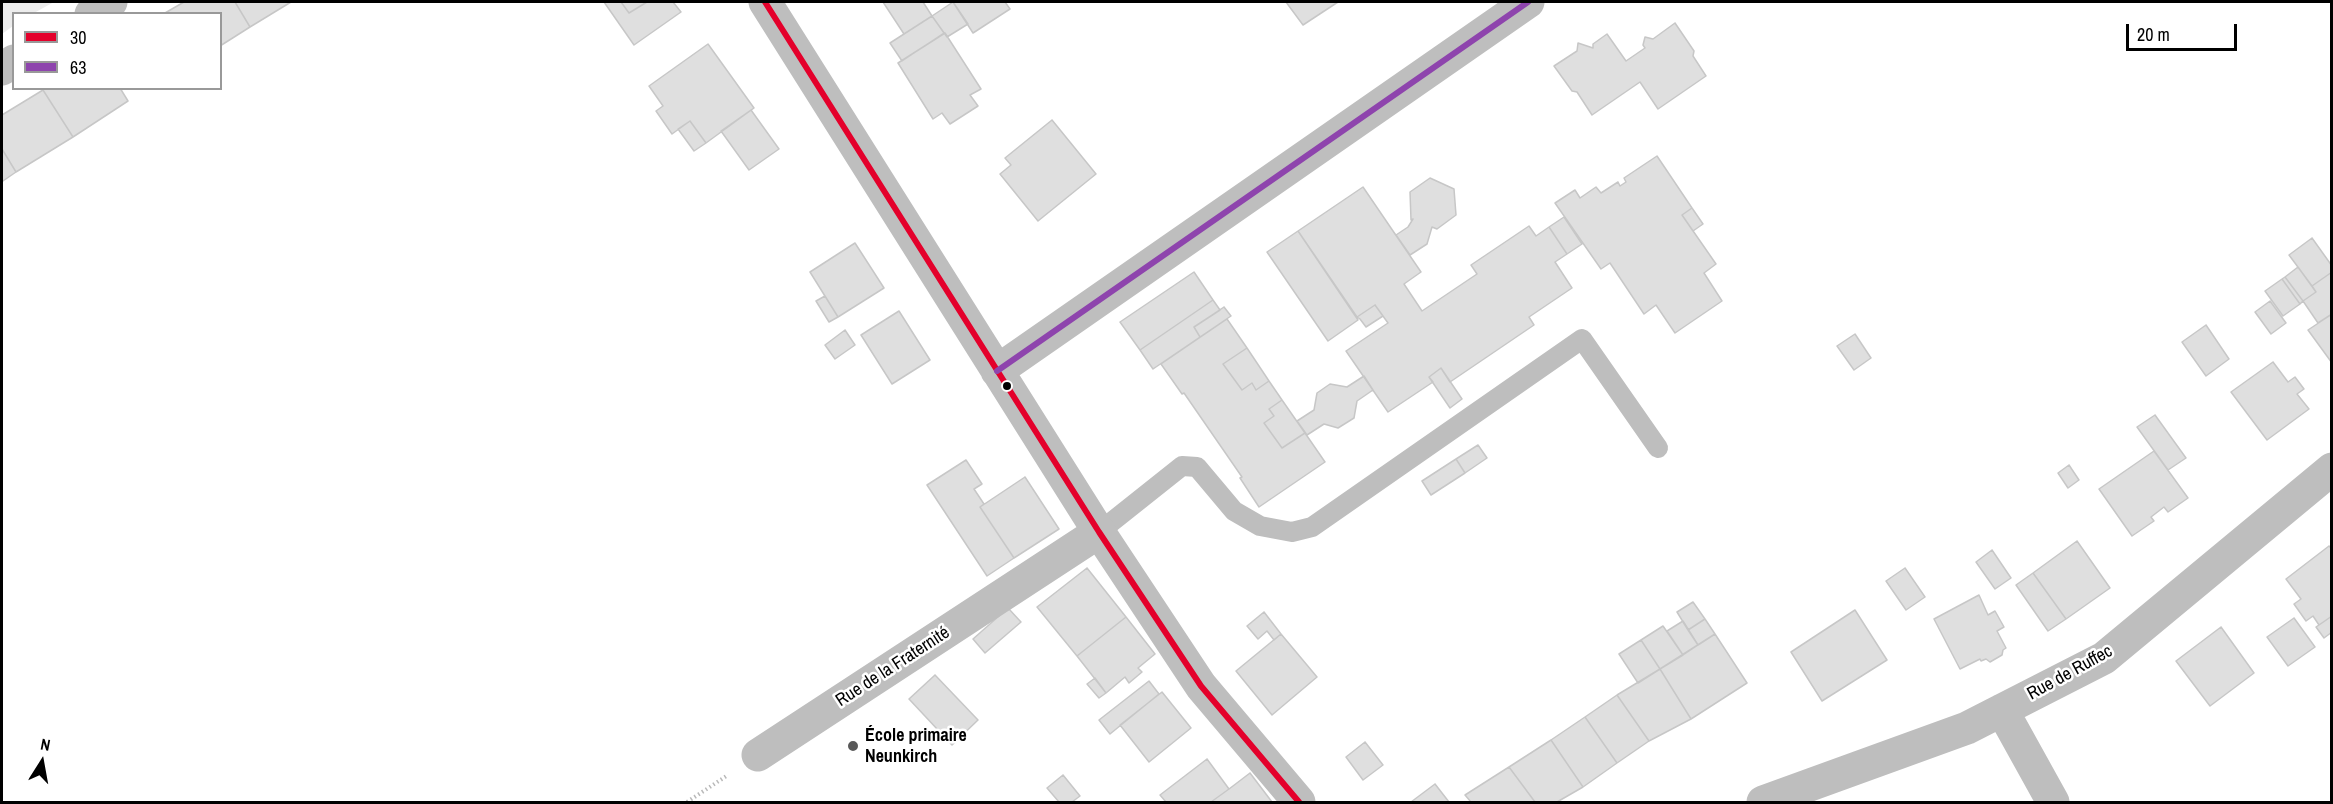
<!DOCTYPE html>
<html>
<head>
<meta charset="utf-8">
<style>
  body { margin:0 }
  #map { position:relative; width:2333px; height:804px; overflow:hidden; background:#fff; font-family:"Archivo Narrow",sans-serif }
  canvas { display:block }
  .frame { position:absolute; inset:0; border:3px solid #000; pointer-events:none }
  .legend { position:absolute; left:12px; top:12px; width:210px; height:78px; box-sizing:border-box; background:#fff; border:2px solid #999; margin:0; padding:8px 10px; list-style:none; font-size:18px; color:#000 }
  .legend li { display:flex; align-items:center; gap:12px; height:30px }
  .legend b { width:30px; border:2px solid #999 }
  .north { position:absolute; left:12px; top:732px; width:60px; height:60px; -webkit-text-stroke:4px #fff; paint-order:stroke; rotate:11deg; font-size:16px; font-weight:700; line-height:24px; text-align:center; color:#000 }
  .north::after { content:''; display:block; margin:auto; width:21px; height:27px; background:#000; clip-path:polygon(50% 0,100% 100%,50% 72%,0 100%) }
  .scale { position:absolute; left:2126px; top:24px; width:111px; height:27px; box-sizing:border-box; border:3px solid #000; border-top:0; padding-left:8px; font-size:18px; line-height:21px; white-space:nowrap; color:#000; -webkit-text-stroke:4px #fff; paint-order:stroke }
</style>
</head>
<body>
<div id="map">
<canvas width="2333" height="804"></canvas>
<div class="frame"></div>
<ul class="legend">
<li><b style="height:8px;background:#e4002b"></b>30</li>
<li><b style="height:8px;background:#8e44ad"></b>63</li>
</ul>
<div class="north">N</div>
<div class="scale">20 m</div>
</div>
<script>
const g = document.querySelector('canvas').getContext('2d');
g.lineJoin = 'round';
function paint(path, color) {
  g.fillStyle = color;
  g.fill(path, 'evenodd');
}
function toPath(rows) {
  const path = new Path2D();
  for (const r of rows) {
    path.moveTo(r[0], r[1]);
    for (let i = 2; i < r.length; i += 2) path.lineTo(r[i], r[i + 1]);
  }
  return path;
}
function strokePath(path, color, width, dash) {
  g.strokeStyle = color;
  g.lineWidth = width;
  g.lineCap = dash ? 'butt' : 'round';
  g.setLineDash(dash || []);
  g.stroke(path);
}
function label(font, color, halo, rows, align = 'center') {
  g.font = font + ' "Archivo Narrow",sans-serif';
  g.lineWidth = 5;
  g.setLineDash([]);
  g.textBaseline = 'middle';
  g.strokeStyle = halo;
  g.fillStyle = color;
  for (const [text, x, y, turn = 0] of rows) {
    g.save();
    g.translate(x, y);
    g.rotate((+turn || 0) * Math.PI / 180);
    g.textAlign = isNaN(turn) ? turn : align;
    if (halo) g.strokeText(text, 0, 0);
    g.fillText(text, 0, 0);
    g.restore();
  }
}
const green = toPath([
  [2,2,54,2,34,13,14,14,13,26,2,34]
]);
const building = toPath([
  [184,2,235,2,250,27,220,46,220,14,165,13,184,2],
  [235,2,291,2,250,27,235,2],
  [604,2,621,2,629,13,647,2,673,2,681,12,634,45,604,2],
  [621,2,647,2,629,13,621,2],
  [883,2,923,2,932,16,904,34,883,2],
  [953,2,1005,2,1010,9,973,33,953,2],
  [953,2,968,24,947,37,932,16,953,2],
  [1286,2,1338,2,1303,25,1286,2],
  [932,16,944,33,902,61,890,43,932,16],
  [1675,23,1694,51,1693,56,1706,76,1658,109,1640,82,1592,115,1577,92,1572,91,1554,66,1577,51,1578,43,1593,48,1593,44,1607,34,1626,61,1645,48,1643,45,1645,37,1653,39,1675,23],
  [945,33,981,89,970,95,978,106,950,124,942,113,933,119,898,63,945,33],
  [708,44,754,108,706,143,690,121,672,134,656,111,663,106,649,86,708,44],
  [45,88,120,88,128,101,73,137,43,90,45,88],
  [43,90,73,137,16,172,2,149,2,115,43,90],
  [751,110,779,149,749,170,721,131,751,110],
  [1052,120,1096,174,1038,221,1000,174,1011,165,1005,158,1052,120],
  [690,121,706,143,694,151,678,129,690,121],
  [2,149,16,172,3,181,2,179,2,149],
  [1657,156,1692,208,1682,215,1716,264,1704,273,1722,301,1675,333,1656,305,1644,314,1610,263,1601,269,1555,203,1575,190,1580,198,1596,187,1601,193,1618,182,1620,186,1626,182,1624,178,1657,156],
  [1430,178,1454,189,1456,215,1437,229,1432,227,1427,244,1410,255,1396,235,1408,227,1413,219,1411,220,1410,192,1430,178],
  [1363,187,1421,272,1404,284,1422,311,1477,274,1471,265,1529,226,1536,236,1549,227,1567,254,1555,262,1572,288,1529,317,1534,325,1450,382,1441,368,1429,377,1433,382,1388,412,1346,351,1388,323,1375,305,1357,317,1298,231,1363,187],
  [1692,208,1703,224,1693,231,1682,215,1692,208],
  [1564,217,1582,244,1567,254,1549,227,1564,217],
  [1298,231,1358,320,1328,341,1267,252,1298,231],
  [2312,238,2332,266,2332,272,2312,286,2289,255,2312,238],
  [855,243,884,288,838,317,810,272,855,243],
  [2298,267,2316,292,2303,301,2285,277,2298,267],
  [1194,272,1213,300,1140,350,1120,322,1194,272],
  [2332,272,2332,314,2318,323,2303,301,2316,292,2312,286,2332,272],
  [2285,277,2303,301,2300,304,2282,279,2285,277],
  [2282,279,2300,304,2283,316,2265,291,2282,279],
  [825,296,838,317,829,322,816,301,825,296],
  [1213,300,1220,310,1194,327,1200,337,1153,369,1140,350,1213,300],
  [2270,301,2286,323,2271,334,2255,312,2270,301],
  [1375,305,1383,316,1366,327,1360,319,1357,317,1375,305],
  [1224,307,1231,316,1200,337,1194,327,1224,307],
  [899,311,930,360,892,384,861,335,899,311],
  [2332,314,2332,363,2308,330,2332,314],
  [1227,319,1247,348,1223,364,1242,390,1252,383,1256,390,1269,381,1282,400,1269,409,1274,416,1264,423,1282,448,1305,433,1325,462,1259,507,1240,478,1242,477,1184,393,1182,394,1161,364,1227,319],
  [2206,325,2229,359,2206,376,2182,342,2206,325],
  [845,330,855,345,835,359,825,345,845,330],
  [1855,334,1871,358,1854,370,1837,346,1855,334],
  [1247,348,1269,381,1256,390,1252,383,1242,390,1223,364,1247,348],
  [2273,362,2288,382,2295,377,2304,389,2297,394,2309,409,2267,440,2231,392,2273,362],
  [1441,368,1462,399,1450,408,1429,377,1441,368],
  [1364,376,1373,390,1357,401,1354,418,1338,428,1324,424,1307,435,1297,421,1314,410,1317,393,1330,384,1347,387,1364,376],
  [1282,400,1305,433,1282,448,1264,423,1274,416,1269,409,1282,400],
  [2155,415,2186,458,2168,470,2137,427,2155,415],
  [1478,445,1487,458,1465,473,1456,459,1478,445],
  [2154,451,2188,498,2168,512,2164,507,2151,517,2154,521,2132,536,2099,489,2154,451],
  [1456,459,1465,473,1431,495,1422,481,1456,459],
  [966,460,982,484,974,489,984,504,980,507,1014,558,987,576,927,485,966,460],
  [2069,465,2079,480,2068,488,2058,473,2069,465],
  [1025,477,1059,529,1014,558,980,507,1025,477],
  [2077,541,2110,588,2066,619,2033,573,2077,541],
  [2329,546,2332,549,2332,616,2319,625,2313,616,2306,621,2294,604,2301,599,2286,579,2329,546],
  [1992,550,2011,578,1995,589,1976,562,1992,550],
  [1087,568,1126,617,1077,656,1037,607,1087,568],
  [1905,568,1925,597,1906,610,1886,581,1905,568],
  [2033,573,2066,619,2048,631,2016,585,2033,573],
  [1979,595,1988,615,1995,611,2004,627,1997,631,2006,648,2003,650,2002,655,1990,662,1986,659,1981,661,1980,659,1960,669,1934,619,1979,595],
  [1693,602,1705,619,1688,630,1677,612,1693,602],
  [1008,608,1021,622,985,653,973,639,1008,608],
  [1855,610,1887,660,1822,701,1791,652,1855,610],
  [1264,612,1281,634,1274,640,1267,631,1258,639,1247,626,1264,612],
  [2332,616,2332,632,2324,638,2316,627,2332,616],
  [1126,617,1155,654,1138,668,1142,672,1129,683,1125,677,1106,693,1077,656,1126,617],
  [2294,618,2315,647,2288,666,2267,637,2294,618],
  [1705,619,1715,634,1698,645,1688,630,1705,619],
  [1683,621,1698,645,1683,655,1667,631,1683,621],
  [1663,626,1683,655,1660,669,1641,640,1663,626],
  [2221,627,2254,673,2210,706,2176,661,2221,627],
  [1281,634,1317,677,1272,715,1236,671,1281,634],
  [1715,634,1747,683,1691,719,1660,669,1715,634],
  [1641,640,1660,669,1638,683,1619,654,1641,640],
  [1660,669,1691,719,1649,741,1617,695,1660,669],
  [935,675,978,720,952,745,909,699,935,675],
  [1095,678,1106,693,1099,698,1087,684,1095,678],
  [1149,681,1159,694,1110,734,1099,720,1149,681],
  [1162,692,1191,728,1149,762,1120,725,1162,692],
  [1617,695,1649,741,1617,763,1585,717,1617,695],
  [1585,717,1617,763,1583,787,1551,740,1585,717],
  [1551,740,1583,787,1557,802,1535,802,1509,767,1551,740],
  [1365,742,1383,765,1363,780,1346,757,1365,742],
  [1207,759,1229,789,1211,802,1166,802,1160,795,1207,759],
  [1509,767,1535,802,1471,802,1465,795,1509,767],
  [1250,773,1272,802,1211,802,1229,789,1250,773],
  [1063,775,1080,796,1072,802,1059,802,1047,788,1063,775],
  [1435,784,1449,802,1411,802,1435,784]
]);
const path = toPath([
  [687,802,728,775]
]);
const service = toPath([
  [1099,532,1182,466,1197,467,1234,511,1260,526,1292,532,1312,527,1582,339,1658,448]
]);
const minor = toPath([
  [765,2,1099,532,1201,686,1299,802],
  [91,14,111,2],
  [2,69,14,61],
  [997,371,1528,2],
  [2002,710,2053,802],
  [758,755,1099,532],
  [1763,802,1967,728,2104,658,2332,469]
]);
const bus1 = toPath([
  [765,2,1099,532,1201,686,1299,802]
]);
const bus2 = toPath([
  [997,371,1528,2]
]);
const markers = [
  [1007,386,5,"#000"],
  [853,746,6,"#595959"]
];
const streetNames = [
  ["Rue de la Fraternité",893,667,-33],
  ["Rue de Ruffec",2070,673,-29]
];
const poiNames = [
  ["École primaire",865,736],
  ["Neunkirch",865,757]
];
paint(green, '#ececec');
paint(building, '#dfdfdf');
strokePath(building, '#c7c7c7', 1.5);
strokePath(path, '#b9b9b9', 4, [1.5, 3]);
strokePath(service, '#bebebe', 20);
strokePath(minor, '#bebebe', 33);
strokePath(bus1, '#e4002b', 6);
strokePath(bus2, '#8e44ad', 6);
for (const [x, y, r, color] of markers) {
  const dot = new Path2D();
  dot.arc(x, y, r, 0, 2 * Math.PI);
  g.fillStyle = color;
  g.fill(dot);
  strokePath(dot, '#fff', 2);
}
label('18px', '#000', '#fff', streetNames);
label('bold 18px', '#000', '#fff', poiNames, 'left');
</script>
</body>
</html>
